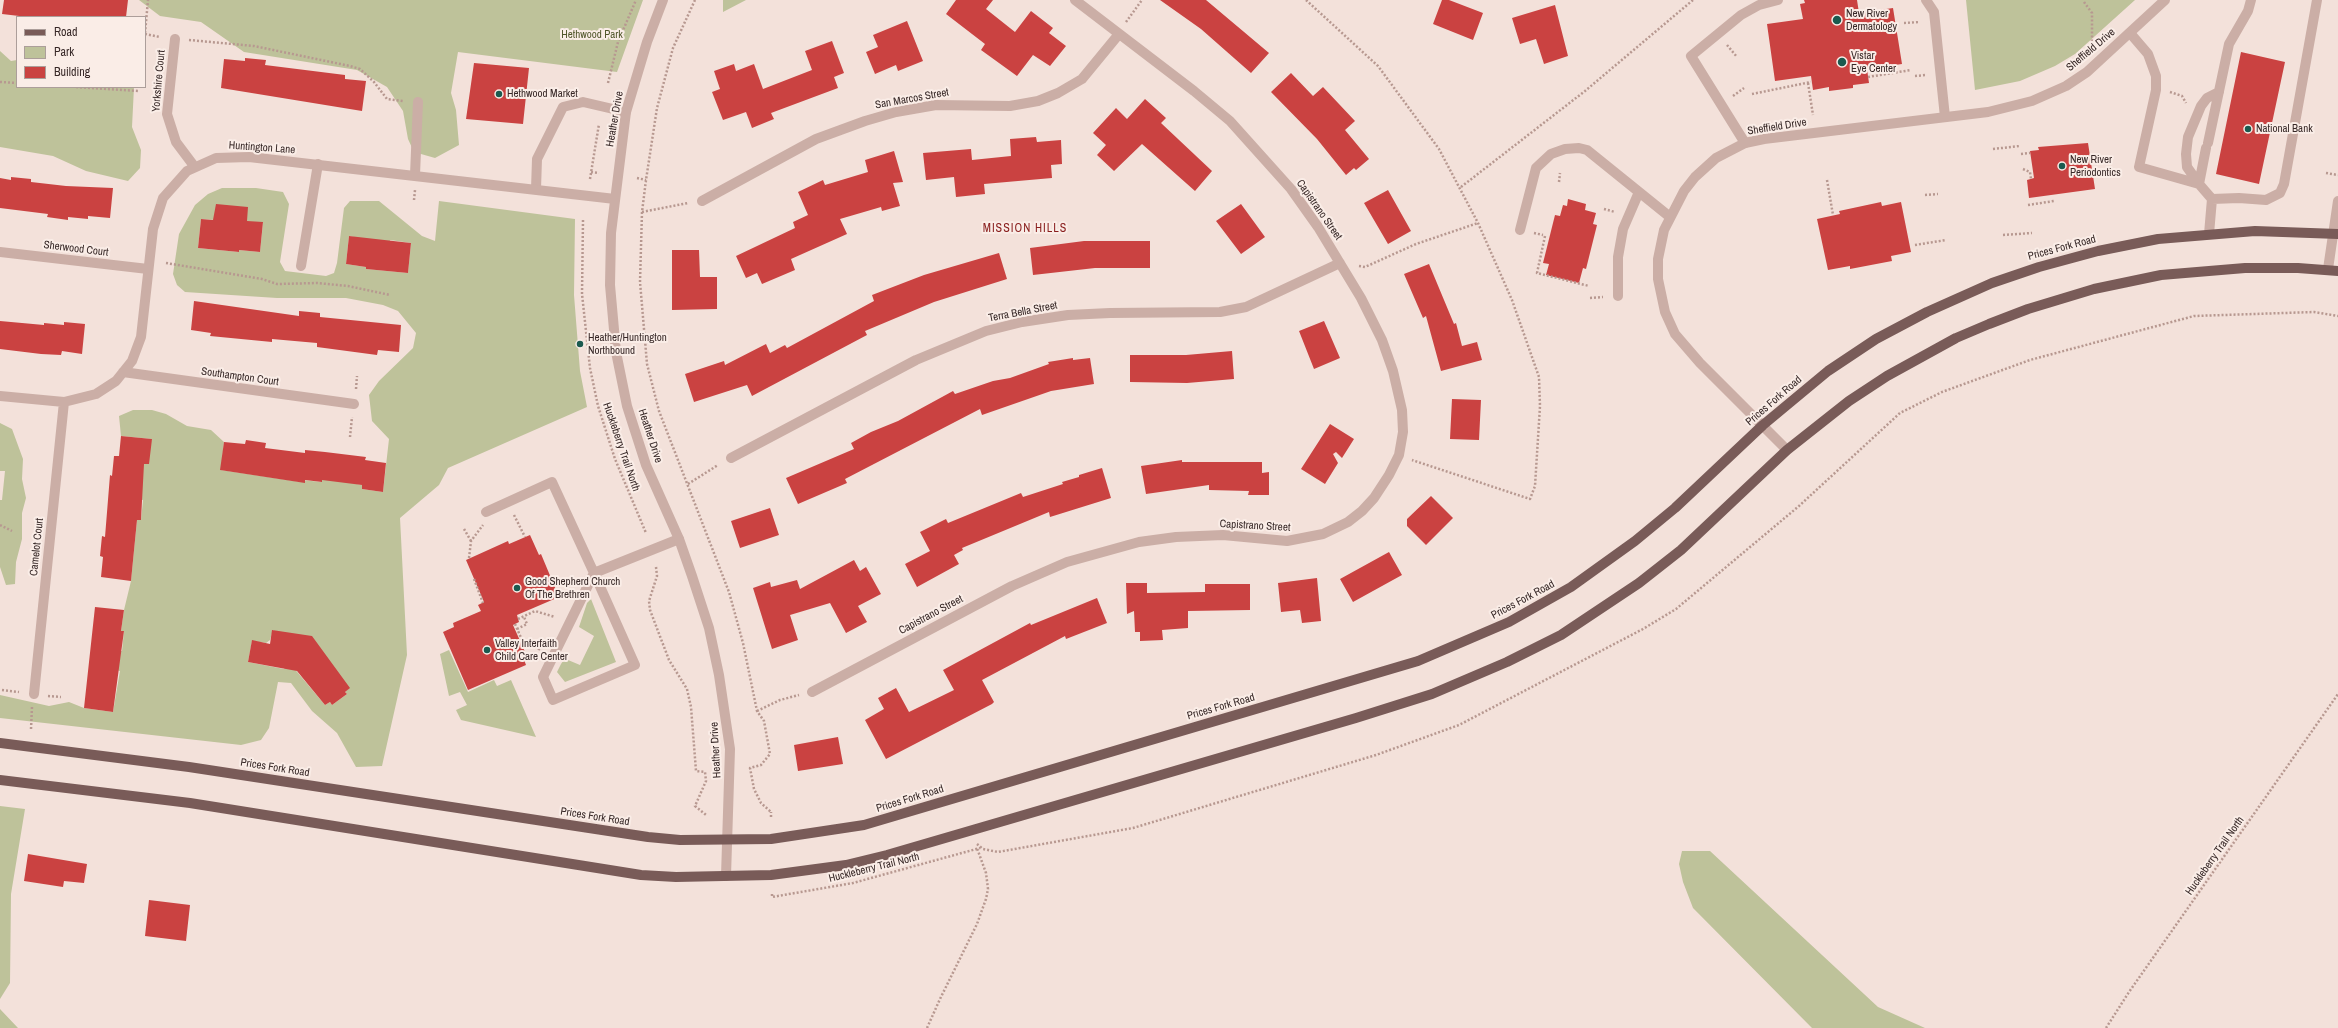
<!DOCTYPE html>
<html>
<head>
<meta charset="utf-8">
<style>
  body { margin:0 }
  #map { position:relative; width:2338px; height:1028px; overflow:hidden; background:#f3e1da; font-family:"Archivo Narrow",sans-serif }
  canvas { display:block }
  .legend { position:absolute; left:16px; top:16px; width:130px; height:72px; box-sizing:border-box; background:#faede7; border:1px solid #ac9e9a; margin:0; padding:5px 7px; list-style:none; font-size:12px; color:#372827 }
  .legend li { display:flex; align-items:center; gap:8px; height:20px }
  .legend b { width:20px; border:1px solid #ac9e9a }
</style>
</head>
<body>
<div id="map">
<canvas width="2338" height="1028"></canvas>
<ul class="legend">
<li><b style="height:5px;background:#795b58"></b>Road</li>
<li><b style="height:11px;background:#bec29a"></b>Park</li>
<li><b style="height:11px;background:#ca4241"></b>Building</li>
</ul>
</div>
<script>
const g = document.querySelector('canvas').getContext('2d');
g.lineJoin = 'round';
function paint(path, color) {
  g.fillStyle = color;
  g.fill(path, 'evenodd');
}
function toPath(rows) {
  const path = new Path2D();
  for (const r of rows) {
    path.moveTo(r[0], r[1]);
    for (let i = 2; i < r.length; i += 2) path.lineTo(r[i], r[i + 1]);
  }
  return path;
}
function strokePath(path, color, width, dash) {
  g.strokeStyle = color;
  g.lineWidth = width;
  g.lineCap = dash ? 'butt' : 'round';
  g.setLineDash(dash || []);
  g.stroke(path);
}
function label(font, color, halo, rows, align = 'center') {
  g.font = font + ' "Archivo Narrow",sans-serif';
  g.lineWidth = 4;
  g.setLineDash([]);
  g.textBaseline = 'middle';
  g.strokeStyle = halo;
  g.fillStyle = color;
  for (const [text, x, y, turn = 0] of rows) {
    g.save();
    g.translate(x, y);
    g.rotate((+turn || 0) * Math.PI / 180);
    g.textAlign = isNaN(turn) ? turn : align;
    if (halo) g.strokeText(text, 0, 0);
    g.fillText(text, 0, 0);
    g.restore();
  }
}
const green = toPath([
  [139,0,643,0,617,72,458,52,451,93,456,110,459,145,435,158,414,152,408,139,403,111,387,87,357,70,244,52,201,22,160,16],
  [723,0,746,0,723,12],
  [1966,0,2135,0,2075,54,2055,66,2020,81,1975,90],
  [0,51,11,61,17,60,17,87,134,87,132,127,141,150,140,168,128,181,86,171,53,156,0,147],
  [222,188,256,188,283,192,289,204,280,262,285,271,326,276,334,273,337,263,344,208,350,201,379,201,422,236,435,241,439,201,575,219,574,295,580,371,587,407,448,468,439,485,400,518,407,655,382,766,356,767,337,733,312,711,291,683,278,682,269,728,261,740,241,745,0,718,0,695,49,706,69,702,84,708,113,712,120,671,115,670,118,651,122,651,124,631,121,631,124,610,131,581,137,520,141,520,143,500,137,499,144,459,152,439,121,436,119,416,133,410,152,410,166,414,187,426,211,430,224,442,221,470,301,482,302,480,321,482,322,477,362,485,362,489,383,492,389,439,372,421,369,395,379,381,413,348,416,333,398,311,383,305,346,298,277,298,185,292,177,285,173,274,179,234,195,205,208,194],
  [201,219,263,223,260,252,239,250,239,252,198,248],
  [349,236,390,244,390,240,411,243,408,273,366,269,366,267,346,264],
  [273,630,349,688,345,692,347,694,332,705,330,702,325,705,293,667,287,665,284,669,248,662,252,641,266,643,270,640],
  [0,423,12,429,23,459,22,479,26,498,22,513,22,539,16,562,15,584,6,585,0,567,0,500,2,500,5,471,0,471],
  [591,599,616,662,565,682,557,672,561,664,563,661,568,660,580,665,594,636,579,627,587,603],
  [449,650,468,692,494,680,497,686,511,680,536,737,461,720,456,710,467,705,460,692,449,696,440,654],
  [0,806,25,809,11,894,10,983,0,999],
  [1682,851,1710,851,1878,1007,1925,1028,1812,1028,1693,908,1683,882,1679,864],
  [0,1009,18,1028,0,1028]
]);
const building = toPath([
  [4,0,128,0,126,17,28,17,2,14],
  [956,0,993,0,986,9,1015,32,1031,11,1053,28,1049,33,1066,46,1050,66,1033,55,1017,76,981,50,985,44,946,14],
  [1160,0,1206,0,1269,53,1251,73,1201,29],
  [1442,0,1449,0,1483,13,1473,40,1433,24],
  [1804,0,1857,0,1859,13,1893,8,1902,64,1867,69,1869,83,1853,85,1853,88,1829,91,1829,87,1813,90,1811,76,1775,81,1767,24,1803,19,1800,4,1805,3],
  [1555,5,1568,56,1544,64,1536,39,1520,44,1512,18],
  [907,21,923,61,898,71,896,65,875,74,866,52,878,47,873,35],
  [832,41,844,73,834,77,838,88,771,113,774,119,752,128,746,112,723,120,712,92,720,89,714,71,734,64,736,71,754,64,763,89,812,70,805,51],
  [2241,52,2285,62,2259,184,2216,174],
  [245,58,266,60,265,65,345,75,345,79,366,81,362,111,221,88,224,59,245,61],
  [474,63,529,68,523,124,466,119],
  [1291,73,1313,96,1323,87,1355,121,1345,130,1369,159,1356,170,1354,168,1346,175,1317,139,1271,92],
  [1145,99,1166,118,1161,123,1212,171,1195,191,1142,144,1114,171,1097,155,1106,145,1093,133,1116,108,1127,119],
  [1036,137,1037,142,1061,140,1062,164,1051,165,1052,178,984,184,985,194,956,197,954,177,926,180,923,153,971,149,972,160,1011,156,1010,139],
  [2088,143,2095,189,2029,198,2027,180,2034,178,2030,151,2039,150,2038,147],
  [894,151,903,182,893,183,900,206,882,211,881,207,840,219,847,234,791,259,795,270,762,284,757,273,746,278,736,256,795,228,793,222,808,215,798,192,823,180,825,185,868,172,865,160],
  [11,177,31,179,31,182,66,186,113,188,110,218,88,216,88,219,68,217,68,220,47,217,48,214,0,208,0,178,11,180],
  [1388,190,1411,231,1388,244,1364,203],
  [1568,199,1586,204,1585,210,1596,213,1593,224,1597,225,1586,269,1583,268,1579,283,1546,275,1549,264,1543,263,1555,215,1560,216,1563,205,1567,206],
  [1881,202,1882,206,1901,202,1911,252,1891,256,1892,261,1850,269,1850,266,1828,270,1817,219,1840,214,1839,211],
  [216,204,248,207,247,221,263,222,260,252,239,250,239,252,198,248,201,219,213,220],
  [1241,204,1265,237,1241,254,1216,221],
  [349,236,411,243,408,273,366,269,366,267,346,264],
  [1084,241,1150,241,1150,268,1095,268,1033,275,1030,248],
  [672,250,699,250,700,277,717,277,717,309,672,310],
  [999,253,1007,279,934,302,865,331,867,335,752,396,747,385,694,402,685,374,724,361,725,365,766,344,770,353,785,345,787,348,874,301,872,295,924,275],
  [1429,264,1454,324,1456,323,1462,346,1477,342,1482,360,1441,371,1426,316,1423,318,1404,274],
  [194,301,299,316,299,311,320,313,320,317,401,325,399,352,378,350,377,355,317,347,317,343,272,339,272,342,210,336,211,333,191,330],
  [0,321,44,325,44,323,64,325,64,322,85,324,82,354,62,351,61,355,41,354,0,349],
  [1324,321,1340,358,1314,369,1299,331],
  [1232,351,1234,379,1187,383,1130,382,1130,355,1186,355],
  [1073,358,1073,360,1090,358,1094,384,1051,391,982,415,980,409,845,479,847,483,798,504,786,478,854,449,851,443,871,432,898,421,953,391,955,394,993,381,1010,378,1049,364,1048,362],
  [1452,399,1481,400,1479,440,1450,439],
  [1330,424,1354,439,1342,458,1336,452,1333,454,1338,463,1325,484,1301,469],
  [121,436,152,439,149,464,144,464,141,520,137,520,131,581,101,577,103,557,100,556,102,536,105,537,110,475,112,476,114,456,119,456],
  [246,440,266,443,265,448,305,453,305,450,325,452,366,457,365,460,386,463,383,492,362,489,362,485,322,480,322,482,305,480,305,483,220,470,224,442,245,444],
  [1182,460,1182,462,1262,462,1262,473,1269,472,1269,495,1248,495,1249,491,1209,490,1209,485,1146,494,1141,466],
  [1102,468,1111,498,1050,517,1049,512,962,548,963,550,954,555,959,564,917,587,905,564,930,551,920,532,946,519,948,523,1021,493,1023,497,1063,484,1062,482,1079,477,1079,475],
  [1431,496,1453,518,1426,545,1407,526,1407,519],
  [770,508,779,535,740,548,731,521],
  [530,535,539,555,541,554,559,597,517,615,519,622,513,625,525,652,522,654,526,665,468,690,443,632,454,627,453,623,481,611,478,605,484,602,466,560,508,541,509,544],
  [1389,552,1402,575,1353,602,1340,579],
  [854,560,860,571,866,567,881,594,858,606,867,622,846,633,830,603,790,615,798,640,772,649,753,588,770,582,771,587,797,580,800,589],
  [1317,578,1321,621,1302,623,1300,610,1281,612,1278,583],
  [1126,583,1147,583,1147,593,1205,592,1205,584,1250,584,1250,610,1188,611,1188,628,1162,630,1163,640,1140,641,1140,632,1135,632,1134,611,1127,614],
  [1097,598,1107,623,1066,639,1065,636,982,680,994,702,992,704,886,759,865,720,884,709,878,698,896,688,909,712,954,690,943,670,1030,623,1031,625],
  [95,607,124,610,121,631,124,631,113,712,84,708],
  [272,630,312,636,350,688,345,692,347,694,332,705,330,702,325,705,297,671,248,662,252,640,270,644],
  [838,737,843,764,798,771,794,745],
  [28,854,87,864,84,883,64,881,63,887,24,881],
  [149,900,190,905,186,941,145,936]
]);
const path = toPath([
  [695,0,673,48,657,108,646,180,642,212,640,282,647,364,659,411,729,592,743,643,757,711,764,721,770,754,761,765,750,768,754,789,761,803,771,812],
  [1306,0,1378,66,1439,149,1478,223,1512,300,1539,377,1540,406,1535,486,1530,499,1412,460],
  [2084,2,2092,13,2092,44],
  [1126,22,1142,0],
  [1904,23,1920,22],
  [145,33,148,0],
  [145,34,160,37],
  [189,40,254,46,350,66,360,69,374,82,387,99,403,101],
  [1727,45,1737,57],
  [1915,76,1926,75],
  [1868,77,1911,70],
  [0,82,17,83],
  [608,83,618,42,636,0],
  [1808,83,1813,115],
  [76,87,138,91],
  [2170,92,2182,96,2186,103],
  [1752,94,1811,82],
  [1733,96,1744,88],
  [1993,149,2020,146],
  [2021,154,2030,153],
  [2023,169,2030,172,2031,179],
  [591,172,599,173],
  [2326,173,2338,175],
  [637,178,646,180],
  [590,179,599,124],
  [1827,180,1833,215],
  [1559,182,1560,173],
  [1461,187,1585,91,1693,0],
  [1925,195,1938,194],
  [414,200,415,190],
  [2028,205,2054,201],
  [1604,209,1615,212],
  [642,212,688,203],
  [583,220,582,294,590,368,598,406,615,459,646,533],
  [1534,233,1543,235],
  [2003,235,2032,233],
  [1545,236,1537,273,1589,286],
  [1915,245,1946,240],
  [166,263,262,279,277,284,317,283,348,286,390,295],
  [1359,266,1365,267,1416,244,1478,223],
  [1590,298,1603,297],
  [356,389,357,376],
  [350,437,352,417],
  [688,484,718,465],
  [514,515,525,537],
  [0,525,12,531],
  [464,529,471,541],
  [469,558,471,541,483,525],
  [656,567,657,576,649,601,650,610,669,660,687,689,691,707,696,771,705,772,706,781,695,806,706,815],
  [474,579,483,603],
  [518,619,535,611,555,617],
  [515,624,522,640,539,649,538,651],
  [517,629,527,624,524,617],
  [2,690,19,692],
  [48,696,61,697],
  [757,711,780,700,799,695],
  [31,729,32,707],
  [771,817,771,812],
  [977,844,983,849,998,852,1133,828,1376,755,1459,725,1643,629,1676,609,1799,506,1900,413,1942,392,2030,360,2194,316,2314,312,2338,316],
  [772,894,772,897,853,883,980,848],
  [927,1028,940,999,977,924,986,899,988,889,986,873,977,848],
  [2106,1028,2129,992,2338,694]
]);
const service = toPath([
  [1926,0,1934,12,1945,117],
  [2130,33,2148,54,2156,76,2156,90,2139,167,2199,184,2212,199,2209,234],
  [1745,143,1691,56,1741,15,1759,5,1778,0],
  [2208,143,2229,44,2248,11,2251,0],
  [415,175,418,102],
  [2199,184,2187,167,2186,154,2188,137,2201,106,2207,98,2219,92],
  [2199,184,2206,148],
  [536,189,537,159,563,107,583,102,626,112],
  [2212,199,2239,198,2266,200,2280,193,2284,184,2317,0],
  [1520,230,1536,168,1551,154,1565,149,1579,148,1587,150,1670,217],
  [301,266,318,164],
  [1618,296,1618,257,1623,229,1639,192],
  [486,512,552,482,594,573,635,665,553,700,543,677,594,573,679,539]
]);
const minor = toPath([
  [175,39,167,114,176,142,194,166],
  [702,201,816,139,865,121,896,112,936,105,1010,106,1038,101,1058,93,1082,79,1119,34],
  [0,252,148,269],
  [123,372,354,404],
  [0,396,64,402,96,394,116,381,132,361,141,337,153,229,163,198,187,171,216,158,249,157,615,199],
  [1787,450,1700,363,1675,334,1665,312,1658,279,1658,259,1664,230,1684,191,1695,177,1716,158,1745,143,1764,139,1988,112,2032,101,2066,86,2087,72,2165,0],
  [731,458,916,360,986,331,1022,322,1068,315,1110,313,1220,312,1246,307,1340,263],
  [812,692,1012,586,1067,562,1139,542,1176,537,1223,535,1287,541,1323,534,1348,522,1362,511,1374,498,1389,475,1399,455,1403,432,1402,410,1393,371,1382,340,1361,298,1318,227,1291,189,1230,121,1194,91,1075,0],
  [34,694,64,402]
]);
const tertiary = toPath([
  [663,0,647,42,626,112,611,233,610,285,616,352,627,406,646,465,679,539,692,576,709,628,719,675,730,749,726,876],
  [2328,269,2338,201]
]);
const primary = toPath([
  [0,743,189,767,648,837,680,840,771,839,864,825,1418,661,1509,622,1571,587,1635,541,1675,508,1763,425,1828,371,1876,339,1927,312,1992,283,2039,267,2098,251,2158,239,2255,231,2338,234],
  [0,780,190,803,641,875,676,877,771,875,846,865,887,855,1356,718,1432,694,1507,662,1561,635,1639,583,1681,550,1787,450,1849,401,1887,376,1956,338,1989,324,2028,309,2094,289,2161,275,2245,268,2298,268,2338,271]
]);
const markers = [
  [1837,20,5,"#1b5a4f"],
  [1842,62,5,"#1b5a4f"],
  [499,94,4,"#1b5a4f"],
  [2248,129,4,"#1b5a4f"],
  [2062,166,4,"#1b5a4f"],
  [580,344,4,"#1b5a4f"],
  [517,588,4,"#1b5a4f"],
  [487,650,4,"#1b5a4f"]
];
const poiNames = [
  ["New River",1846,14],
  ["Dermatology",1846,27],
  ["Vistar",1851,56],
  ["Eye Center",1851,69],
  ["Hethwood Market",507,94],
  ["National Bank",2256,129],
  ["New River",2070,160],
  ["Periodontics",2070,173],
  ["Heather/Huntington",588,338],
  ["Northbound",588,351],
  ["Good Shepherd Church",525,582],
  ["Of The Brethren",525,595],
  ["Valley Interfaith",495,644],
  ["Child Care Center",495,657]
];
const parkNames = [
  ["Hethwood Park",592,35]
];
const streetNames = [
  ["Sheffield Drive",2091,50,-40],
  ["Yorkshire Court",159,81,-85],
  ["San Marcos Street",912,99,-10],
  ["Heather Drive",615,119,-80],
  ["Sheffield Drive",1777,127,-9],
  ["Huntington Lane",262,148,4],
  ["Capistrano Street",1319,210,55],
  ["Prices Fork Road",2062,248,-15],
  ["Sherwood Court",76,249,7],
  ["Terra Bella Street",1023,312,-11],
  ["Southampton Court",240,377,8],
  ["Prices Fork Road",1774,401,-41],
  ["Heather Drive",650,436,72],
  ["Huckleberry Trail North",621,447,71],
  ["Capistrano Street",1255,526,3],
  ["Camelot Court",37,547,-84],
  ["Prices Fork Road",1523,600,-28],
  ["Capistrano Street",931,615,-28],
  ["Prices Fork Road",1221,707,-16],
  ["Heather Drive",716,750,-93],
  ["Prices Fork Road",275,768,9],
  ["Prices Fork Road",910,799,-17],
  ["Prices Fork Road",595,817,9],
  ["Huckleberry Trail North",2215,856,-55],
  ["Huckleberry Trail North",874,868,-14]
];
const neighbourhoodNames = [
  ["MISSION HILLS",1025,229]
];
paint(green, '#bec29a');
paint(building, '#ca4241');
strokePath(path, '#b79890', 2.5, [2, 2]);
strokePath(service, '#cbaea6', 10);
strokePath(minor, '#cbaea6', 10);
strokePath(tertiary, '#cbaea6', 10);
strokePath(primary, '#795b58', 10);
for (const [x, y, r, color] of markers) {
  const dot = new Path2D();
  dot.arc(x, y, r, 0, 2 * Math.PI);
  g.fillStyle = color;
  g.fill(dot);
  strokePath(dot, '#faede7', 1.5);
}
label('11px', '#372827', '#faede7', poiNames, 'left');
label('11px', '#50562a', '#faede7', parkNames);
label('11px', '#372827', '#faede7', streetNames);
g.letterSpacing = '1px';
label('12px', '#891e1d', '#faede7', neighbourhoodNames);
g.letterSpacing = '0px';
</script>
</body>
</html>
